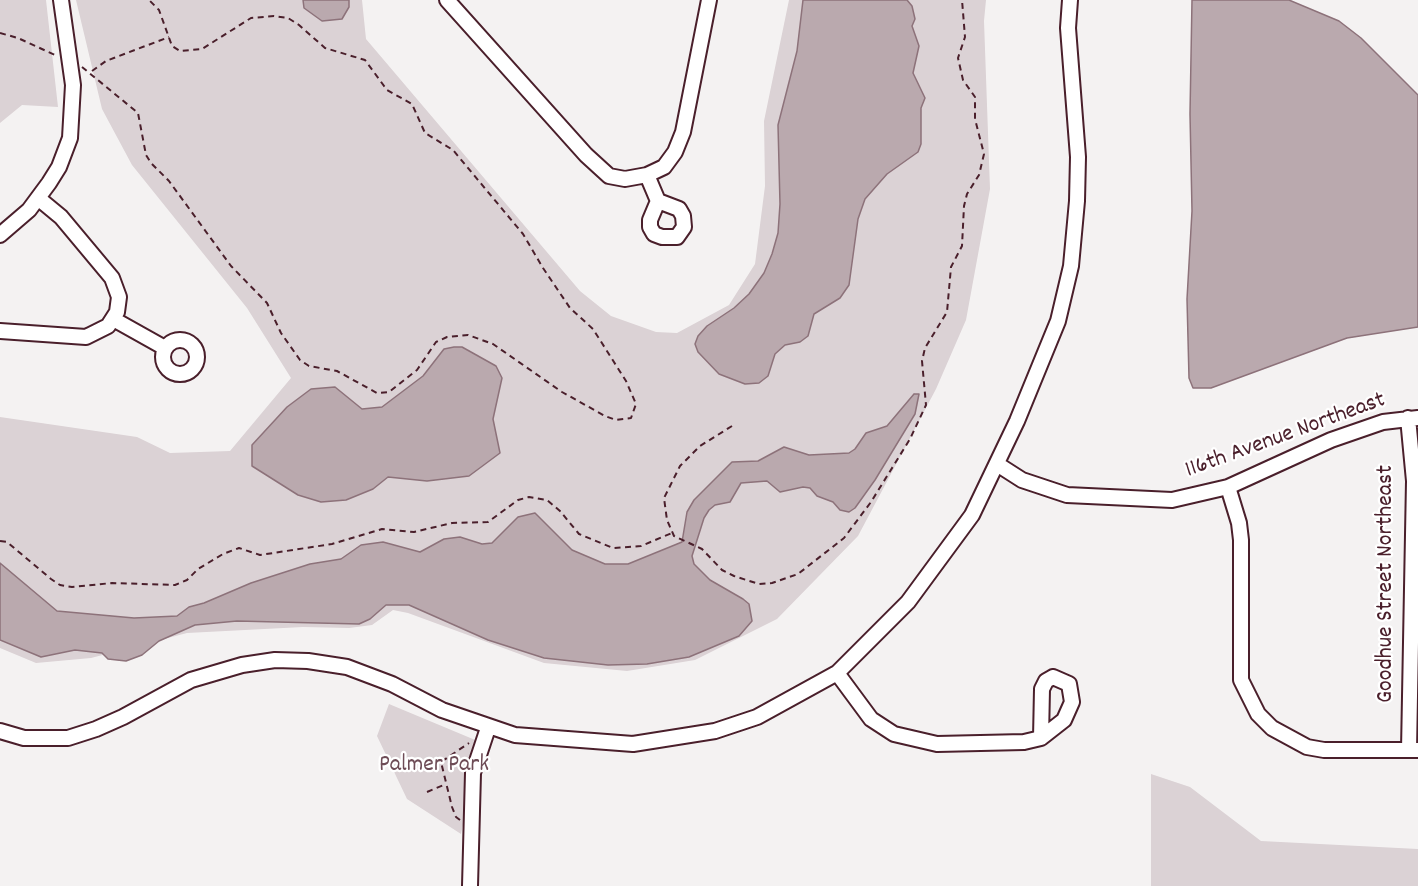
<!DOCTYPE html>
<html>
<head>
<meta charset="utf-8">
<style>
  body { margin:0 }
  canvas { display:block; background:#f4f2f2 }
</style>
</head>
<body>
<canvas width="1418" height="886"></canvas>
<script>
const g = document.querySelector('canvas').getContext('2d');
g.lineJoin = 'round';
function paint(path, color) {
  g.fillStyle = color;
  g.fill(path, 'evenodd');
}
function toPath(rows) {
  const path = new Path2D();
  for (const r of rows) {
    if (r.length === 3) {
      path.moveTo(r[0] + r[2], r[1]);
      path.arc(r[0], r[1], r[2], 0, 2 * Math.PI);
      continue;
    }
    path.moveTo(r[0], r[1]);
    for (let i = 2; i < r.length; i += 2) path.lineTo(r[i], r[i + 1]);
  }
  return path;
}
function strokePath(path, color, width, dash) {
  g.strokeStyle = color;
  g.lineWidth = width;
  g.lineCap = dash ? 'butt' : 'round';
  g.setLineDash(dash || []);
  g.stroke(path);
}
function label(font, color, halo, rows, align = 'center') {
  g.font = font + ' Dekko,sans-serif';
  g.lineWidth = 4.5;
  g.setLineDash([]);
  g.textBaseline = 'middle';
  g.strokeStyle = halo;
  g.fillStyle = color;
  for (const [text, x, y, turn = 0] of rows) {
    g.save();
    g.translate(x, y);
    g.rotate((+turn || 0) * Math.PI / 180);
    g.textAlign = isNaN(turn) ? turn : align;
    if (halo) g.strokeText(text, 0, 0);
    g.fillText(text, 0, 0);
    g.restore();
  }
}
const green = toPath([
  [0,0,46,0,58,107,22,105,0,123],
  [76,0,362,0,366,39,580,291,611,316,656,332,677,333,729,305,755,264,765,186,764,121,789,0,986,0,984,21,990,189,966,320,936,389,858,536,777,619,695,660,627,671,544,663,408,613,393,610,372,625,349,628,303,627,187,633,91,658,36,663,0,648,0,417,137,437,170,453,230,451,291,378,247,308,132,165,102,109],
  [389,704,480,742,461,834,407,799,377,736],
  [1151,774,1190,787,1261,841,1418,849,1418,886,1151,886]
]);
const water = toPath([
  [303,0,349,0,349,7,342,19,322,21,304,8,303,0],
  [803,0,907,0,912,6,915,19,912,26,919,46,913,73,925,98,921,108,921,144,918,152,887,174,865,199,858,219,849,285,840,298,814,314,808,336,800,342,785,345,775,354,768,376,759,383,745,384,719,374,698,352,695,344,698,336,707,326,734,308,749,294,764,273,772,254,778,233,780,204,778,125,797,51,803,0],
  [1192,0,1289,0,1339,21,1361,38,1418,95,1418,327,1347,338,1211,388,1193,388,1189,378,1187,299,1192,211,1190,114,1192,0],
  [454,347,462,347,496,366,502,378,493,419,500,453,469,476,427,481,388,477,373,489,346,500,321,502,298,495,252,466,252,445,287,407,311,389,335,387,362,409,382,407,423,376,444,349,454,347],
  [914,394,919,394,915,414,875,480,855,508,849,512,840,510,833,502,817,496,810,488,803,487,780,492,767,481,741,483,730,502,715,505,709,510,704,518,692,556,694,564,710,580,743,599,749,604,752,621,739,636,689,657,647,664,608,665,544,658,488,640,409,605,386,605,370,619,359,624,237,621,195,625,159,641,142,655,126,661,108,659,102,653,75,650,41,657,0,640,0,563,57,611,134,618,177,616,189,607,204,603,251,583,310,564,341,559,361,545,383,542,420,552,444,539,460,537,482,544,492,543,518,517,535,513,572,550,605,564,628,564,682,542,687,512,694,500,732,462,758,461,784,447,809,455,849,453,855,449,866,433,887,426,914,394]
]);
const path = toPath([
  [0,33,18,38,55,55],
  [82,67,138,113,146,155,151,163,169,181,231,266,267,303,281,333,300,360,309,366,337,371,377,393,389,392,417,370,436,342,447,337,468,335,493,344,562,392,605,416,616,420,631,418,636,404,626,381,593,329,570,308,543,268,523,234,453,150,425,133,412,104,387,90,365,60,325,48,299,25,288,18,274,16,251,18,202,49,180,51,172,46,159,10,149,0],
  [92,71,106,61,169,37],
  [732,426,700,446,680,466,664,498,667,520,674,536,702,549,722,570,734,576,759,584,772,583,798,574,844,538,871,502,910,439,926,405,922,361,925,348,947,312,951,267,962,246,964,206,967,194,979,175,984,154,975,119,975,97,963,80,958,58,965,37,962,0],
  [0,541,7,542,51,579,60,585,72,587,112,583,175,585,187,580,198,569,223,554,239,548,260,555,332,544,382,529,414,532,452,523,488,522,518,500,529,497,547,500,560,511,579,534,613,548,641,546,672,533],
  [427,792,446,784],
  [460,820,456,817,452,807,441,762,469,743]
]);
const street = toPath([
  [447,0,586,155,609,176,625,179,647,175,664,167,675,152,683,132,709,0],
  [647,175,658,201],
  [658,201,679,209,683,216,684,227,677,237,662,237,654,234,650,227,650,220,658,201],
  [0,235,29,210,49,183,59,167,70,138,73,85,61,0],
  [115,320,165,348],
  [0,331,86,337,108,326,117,312,119,297,112,278,61,217,38,198],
  [180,357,17],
  [1408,418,1414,481,1409,750],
  [997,464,1022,480,1067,495,1172,500,1228,487,1331,440,1383,422,1418,418],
  [1228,487,1239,523,1241,540,1241,680,1258,714,1272,728,1307,747,1324,750,1418,750],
  [837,673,871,719,894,734,937,744,1024,742,1041,738],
  [1053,677,1069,684,1072,702,1064,720,1041,738,1042,689,1046,681,1053,677],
  [0,731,24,738,68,738,96,729,123,717,191,680,242,665,275,660,308,661,347,667,392,684,442,710,515,735,633,744,715,731,757,717,837,673,908,602,972,515,1017,421,1058,321,1071,266,1077,201,1078,157,1068,28,1070,0],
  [470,886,473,773,488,728]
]);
const streetNames = [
  ["116th Avenue Northeast",1286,437,-20],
  ["Goodhue Street Northeast",1388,584,-90]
];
const parkNames = [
  ["Palmer Park",434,767]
];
paint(green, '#dbd2d5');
paint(water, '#baa9ae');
strokePath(water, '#8d727a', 1.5);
strokePath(street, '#4a1f2b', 18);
strokePath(path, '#4a1f2b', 2, [6, 4.5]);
strokePath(street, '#fff', 14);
label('24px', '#4a1f2b', '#fff', streetNames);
label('24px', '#6e4c56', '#fff', parkNames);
</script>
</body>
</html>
